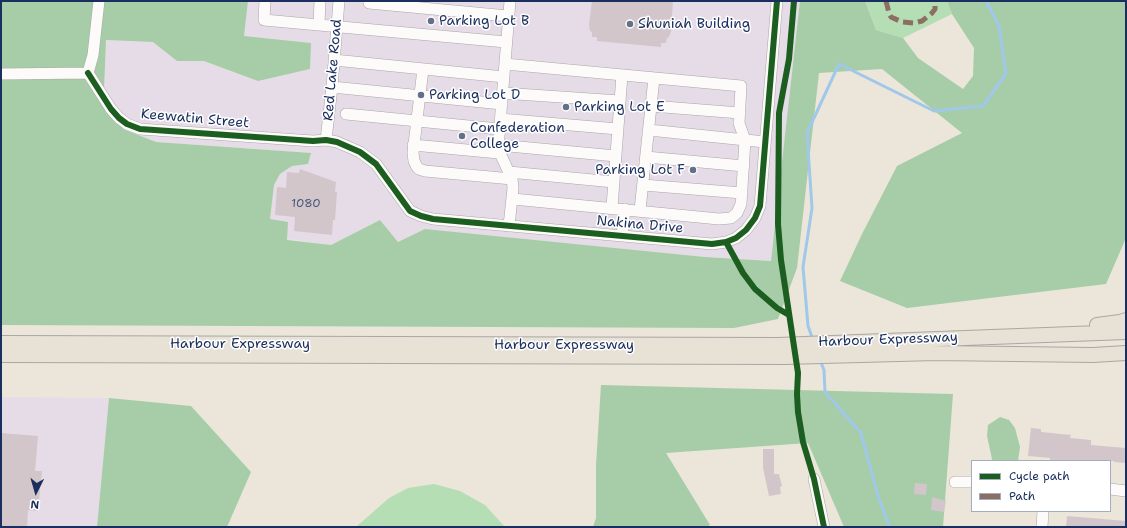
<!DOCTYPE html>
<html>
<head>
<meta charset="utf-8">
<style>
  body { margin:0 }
  #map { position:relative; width:1127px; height:528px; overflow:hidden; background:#ebe6d9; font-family:"Shantell Sans",sans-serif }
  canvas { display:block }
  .frame { position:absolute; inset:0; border:2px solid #1b2f5e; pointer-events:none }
  .legend { position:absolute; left:971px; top:460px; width:140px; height:52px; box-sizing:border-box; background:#fff; border:1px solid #a4acbf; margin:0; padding:5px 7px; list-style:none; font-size:12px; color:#1b2f5e }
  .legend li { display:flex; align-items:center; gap:8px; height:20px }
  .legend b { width:20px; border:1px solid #a4acbf }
  .north { position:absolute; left:16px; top:472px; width:40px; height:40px; -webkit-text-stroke:3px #fff; paint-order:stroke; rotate:185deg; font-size:11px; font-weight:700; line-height:16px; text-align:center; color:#1b2f5e }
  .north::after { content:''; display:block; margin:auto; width:14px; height:18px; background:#1b2f5e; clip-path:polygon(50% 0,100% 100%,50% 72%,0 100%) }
</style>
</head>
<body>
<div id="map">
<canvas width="1127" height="528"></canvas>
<div class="frame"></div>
<ul class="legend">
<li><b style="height:5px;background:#1b5e20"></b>Cycle path</li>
<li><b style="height:5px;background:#8d6e63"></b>Path</li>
</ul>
<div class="north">N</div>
</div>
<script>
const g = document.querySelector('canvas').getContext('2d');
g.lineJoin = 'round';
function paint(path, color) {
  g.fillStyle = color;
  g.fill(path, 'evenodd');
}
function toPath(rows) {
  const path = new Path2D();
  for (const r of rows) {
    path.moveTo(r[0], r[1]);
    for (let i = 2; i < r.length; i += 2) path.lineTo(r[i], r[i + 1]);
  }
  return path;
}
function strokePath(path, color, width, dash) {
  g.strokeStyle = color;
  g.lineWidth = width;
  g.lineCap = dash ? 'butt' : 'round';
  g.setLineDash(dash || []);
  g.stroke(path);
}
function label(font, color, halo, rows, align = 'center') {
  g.font = font + ' "Shantell Sans",sans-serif';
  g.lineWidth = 3;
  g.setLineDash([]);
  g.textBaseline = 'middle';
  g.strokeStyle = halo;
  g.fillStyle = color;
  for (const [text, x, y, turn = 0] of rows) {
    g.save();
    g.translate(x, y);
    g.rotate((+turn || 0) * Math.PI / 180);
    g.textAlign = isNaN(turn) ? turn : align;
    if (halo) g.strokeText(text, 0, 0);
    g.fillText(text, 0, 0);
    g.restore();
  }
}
const built = toPath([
  [248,1,800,1,772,261,705,257,425,229,398,242,380,220,331,245,287,239,270,219,274,185,280,174,292,166,308,164,311,153,156,142,122,129,104,91,106,40,153,42,177,61,204,61,258,81,311,43,244,36],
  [1,397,109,398,97,527,1,527]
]);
const green = toPath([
  [865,1,947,1,952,14,903,38,876,30],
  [434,484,460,491,485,505,505,527,356,527,389,498,408,488]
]);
const forest = toPath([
  [1,1,248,1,244,36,311,43,310,69,258,81,204,61,177,61,153,42,106,40,104,90,123,129,156,142,311,153,308,164,292,166,280,174,274,185,270,219,288,222,287,240,331,245,380,220,398,242,425,229,705,257,771,261,800,1,865,1,876,30,903,38,918,58,963,89,973,76,974,48,952,14,947,1,1126,1,1126,238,1106,284,907,308,840,281,862,234,897,166,962,133,882,69,819,73,797,268,778,319,734,328,1,325],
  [601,385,953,394,943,527,844,527,808,443,666,453,710,525,706,527,593,527,596,518,596,465],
  [109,398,191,406,251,472,227,527,97,527],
  [1000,417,1009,420,1015,428,1020,447,1018,461,993,461,992,459,987,436,988,425]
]);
const stream = toPath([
  [813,340,808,326,803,267,812,208,807,133,839,64,934,111,983,106,1006,74,999,26,986,1],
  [820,360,824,370,825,392,861,433,878,496,889,525,891,527]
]);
const building = toPath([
  [592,1,673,1,671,32,669,37,667,38,666,43,661,43,661,47,597,41,597,37,592,37,592,32,590,31,589,25],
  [300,169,336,182,335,192,337,192,335,220,333,220,332,235,294,231,295,217,275,215,277,187,286,188,287,172,299,173],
  [1031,428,1041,429,1041,432,1071,435,1070,438,1091,440,1091,445,1126,448,1126,463,1114,462,1114,461,1069,460,1056,461,1050,460,1050,458,1028,456],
  [1,433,38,436,35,471,42,471,38,511,28,510,27,527,1,527],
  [763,449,774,449,774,474,779,474,782,486,780,487,781,494,769,496,763,468],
  [915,483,927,484,926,495,914,494],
  [932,497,946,501,944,512,931,510],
  [1067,516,1126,521,1126,527,1066,527]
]);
const minor = toPath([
  [265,1,264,20,506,42],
  [369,3,508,16],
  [319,24,320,1],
  [334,60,504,77],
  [505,64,741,86,739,123,745,140,741,204,737,213,731,218,719,219,513,199],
  [423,69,413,153,414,161,417,167,419,169,425,171,512,179],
  [88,73,111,109,119,118,127,124,140,129,313,141,326,140,337,142,360,152,376,164,410,211,421,216,433,219,712,244,726,242,736,238,746,230,755,218,760,206,777,1],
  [88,73,93,55,99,1],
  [1,74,88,73],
  [332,87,502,104],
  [502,93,620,101],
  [651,106,740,113],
  [346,114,499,129],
  [500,119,618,129],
  [649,130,765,142],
  [326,140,332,87,339,1],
  [413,145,499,153],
  [498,145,616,156],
  [646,157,744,166],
  [509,172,614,182],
  [643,185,742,193],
  [612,207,622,75],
  [640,210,654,78],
  [509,226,513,188,512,179,498,149,510,1],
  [622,236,625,209],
  [814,479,824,527],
  [955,482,972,482],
  [1110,489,1126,491],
  [1042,527,1043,511]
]);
const major = toPath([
  [1097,325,1120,322,1126,320],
  [1,343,778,345,1126,332],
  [1,355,785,357,936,353,1093,355,1126,353]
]);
const quiet = toPath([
  [886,1,889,13,891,17,902,22,914,23,922,21,932,13,935,9,935,1]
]);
const cycleway = toPath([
  [794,1,789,59,779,113,778,224,781,260,798,373,797,394,798,412,803,442,814,479,824,527],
  [88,73,111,109,119,118,127,124,140,129,313,141,326,140,337,142,360,152,376,164,410,211,421,216,433,219,712,244,726,242,736,238,746,230,755,218,760,206,777,1],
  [726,242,743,273,755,289,777,308,789,315]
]);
const markers = [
  [431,21,4,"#646f89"],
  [630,24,4,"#646f89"],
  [421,95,4,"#646f89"],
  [566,107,4,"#646f89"],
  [462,136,4,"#646f89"],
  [693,170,4,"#646f89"]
];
const numberNames = [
  ["1080",306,204]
];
const poiNames = [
  ["Parking Lot B",439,21],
  ["Shuniah Building",638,24],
  ["Parking Lot D",429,95],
  ["Parking Lot E",574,107],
  ["Confederation",470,128],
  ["College",470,144],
  ["Parking Lot F",685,170,"right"]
];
const streetNames = [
  ["Red Lake Road",333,70,-85],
  ["Keewatin Street",195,119,5],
  ["Nakina Drive",640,225,5],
  ["Harbour Expressway",888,340,-2],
  ["Harbour Expressway",240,344],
  ["Harbour Expressway",564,345]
];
paint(built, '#e6dce7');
paint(green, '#b5deb5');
paint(forest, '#a6cda8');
strokePath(stream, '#a0c8ea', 3);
paint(building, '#d2c6ca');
strokePath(minor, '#a8a7a6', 12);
strokePath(major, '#a8a7a6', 16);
strokePath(minor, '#fcfbf9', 11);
strokePath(major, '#e7e2d5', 14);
strokePath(quiet, '#8d6e63', 5, [10, 5]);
strokePath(cycleway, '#1b5e20', 6);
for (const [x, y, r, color] of markers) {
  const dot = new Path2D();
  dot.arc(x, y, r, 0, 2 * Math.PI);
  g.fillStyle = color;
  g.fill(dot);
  strokePath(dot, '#fff', 1.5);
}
label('12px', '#495579', null, numberNames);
label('14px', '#1b2f5e', '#fff', poiNames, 'left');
label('14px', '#1b2f5e', '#fff', streetNames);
</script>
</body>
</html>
